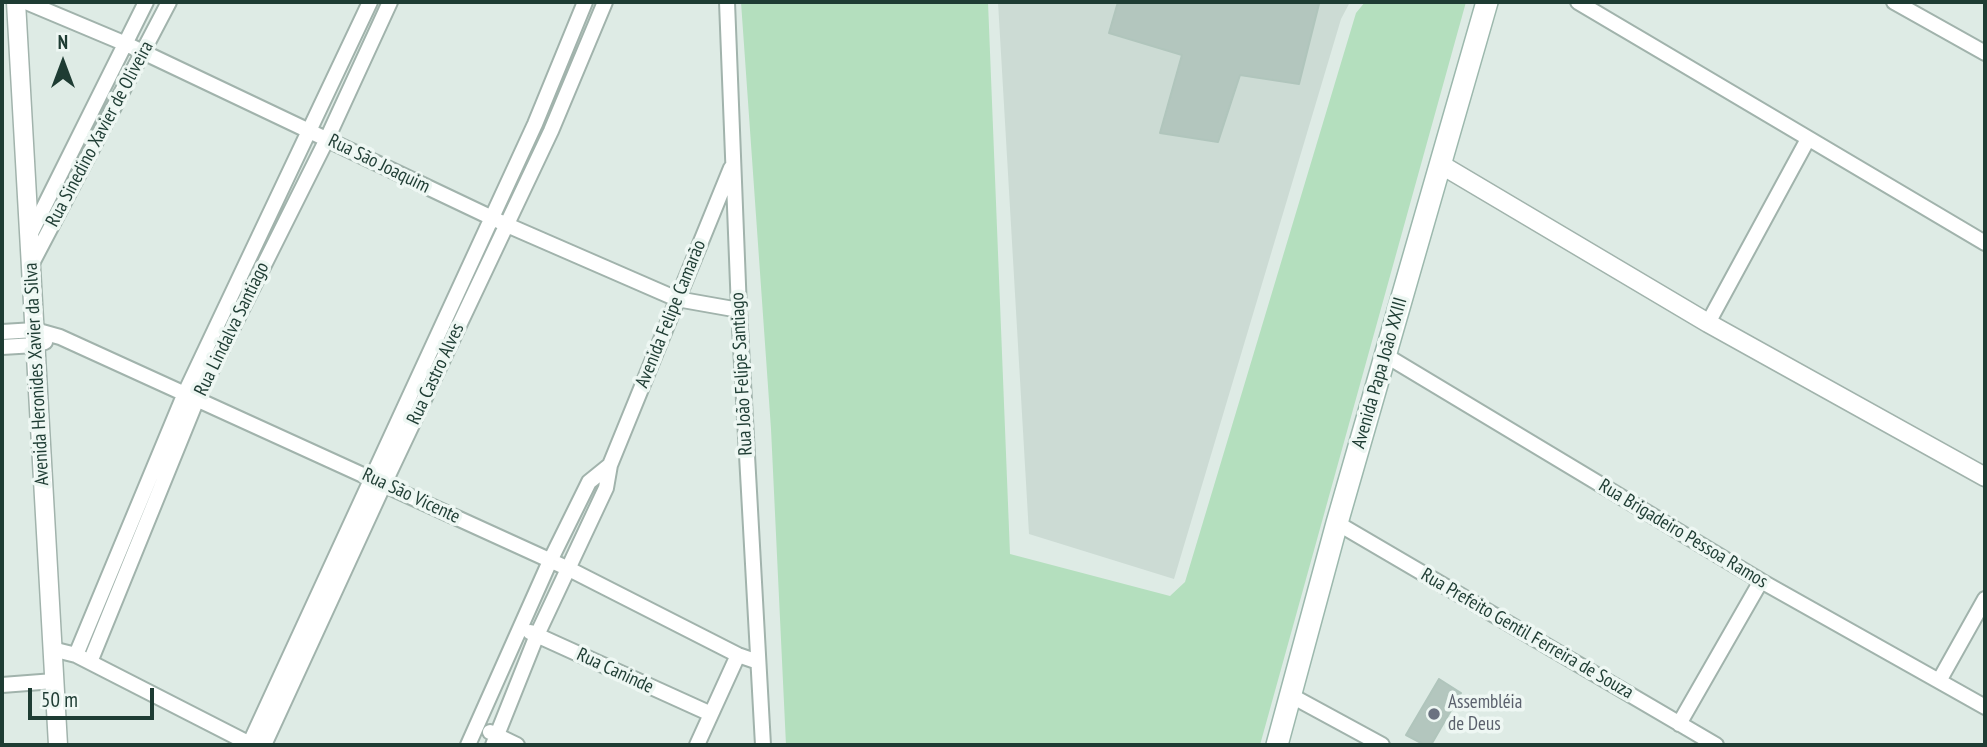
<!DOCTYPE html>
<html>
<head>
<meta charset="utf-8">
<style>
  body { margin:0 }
  #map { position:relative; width:1987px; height:747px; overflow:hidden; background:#deebe5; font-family:"PT Sans Narrow",sans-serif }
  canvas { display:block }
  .frame { position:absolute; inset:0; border:4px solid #1e3c33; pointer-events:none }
  .north { position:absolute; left:28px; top:28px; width:70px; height:70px; -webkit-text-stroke:5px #eef7f3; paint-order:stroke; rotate:0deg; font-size:19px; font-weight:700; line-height:28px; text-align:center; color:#1e3c33 }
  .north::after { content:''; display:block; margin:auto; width:24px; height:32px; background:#1e3c33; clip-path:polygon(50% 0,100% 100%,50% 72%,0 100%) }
  .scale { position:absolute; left:28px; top:688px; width:126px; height:32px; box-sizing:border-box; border:4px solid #1e3c33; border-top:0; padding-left:9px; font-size:21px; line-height:24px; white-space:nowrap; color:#1e3c33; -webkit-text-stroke:5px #eef7f3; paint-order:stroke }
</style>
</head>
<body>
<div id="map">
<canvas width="1987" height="747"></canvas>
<div class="frame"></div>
<div class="north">N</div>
<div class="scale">50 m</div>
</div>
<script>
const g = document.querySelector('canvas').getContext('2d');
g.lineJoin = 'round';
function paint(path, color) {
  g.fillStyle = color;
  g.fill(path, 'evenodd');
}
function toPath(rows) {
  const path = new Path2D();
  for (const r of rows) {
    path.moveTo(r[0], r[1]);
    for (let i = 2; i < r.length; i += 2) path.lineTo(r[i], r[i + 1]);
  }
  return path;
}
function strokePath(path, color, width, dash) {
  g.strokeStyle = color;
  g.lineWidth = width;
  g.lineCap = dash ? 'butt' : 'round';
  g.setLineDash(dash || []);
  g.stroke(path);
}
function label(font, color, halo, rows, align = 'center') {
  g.font = font + ' "PT Sans Narrow",sans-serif';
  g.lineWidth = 7;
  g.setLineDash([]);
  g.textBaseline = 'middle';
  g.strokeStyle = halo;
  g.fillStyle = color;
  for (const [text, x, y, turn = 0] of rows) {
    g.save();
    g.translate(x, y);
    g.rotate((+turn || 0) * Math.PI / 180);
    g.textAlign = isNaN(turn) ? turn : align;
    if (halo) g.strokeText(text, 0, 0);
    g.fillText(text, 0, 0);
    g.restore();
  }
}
const built = toPath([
  [998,2,1350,2,1341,19,1174,579,1029,534]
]);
const green = toPath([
  [741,2,988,2,1010,554,1170,596,1185,582,1356,13,1365,2,1466,2,1260,745,786,745,771,429]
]);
const building = toPath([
  [1118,2,1313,2,1319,4,1299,84,1240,75,1218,142,1160,133,1182,55,1109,33,1118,2],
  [1439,679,1461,693,1431,745,1425,745,1406,735,1439,679]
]);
const minor = toPath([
  [26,2,126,44,507,225,677,299,739,310],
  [727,2,739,310,763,745],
  [1578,2,1985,243],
  [1894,2,1985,53],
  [30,235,146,2],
  [31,265,169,2],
  [1708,323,1808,139],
  [2,332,35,330,60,337,569,569,738,655,758,662],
  [2,347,35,345,45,342],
  [1385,355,1761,581,1985,707],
  [1337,523,1716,745],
  [530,632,711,714],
  [52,649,76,655,252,745],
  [76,655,185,393,370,2],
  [90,662,197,399,327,139,390,2],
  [1939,681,1985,599],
  [2,685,54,681],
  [1290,695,1382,745],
  [1679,724,1761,581],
  [490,732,517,745],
  [249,745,535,124,585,2],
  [264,745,384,484,551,131,605,2],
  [468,745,550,561,589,482,610,465],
  [493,745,537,635,606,488,610,465,731,168],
  [697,745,738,655]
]);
const tertiary = toPath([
  [16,2,58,745],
  [1440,164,1708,323,1985,477]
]);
const secondary = toPath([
  [1277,745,1337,523,1487,2]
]);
const markers = [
  [1434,714,7,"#6b7280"]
];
const streetNames = [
  ["Rua Sinedino Xavier de Oliveira",100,134,-62],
  ["Rua São Joaquim",379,164,26],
  ["Avenida Felipe Camarão",671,314,-68],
  ["Rua Lindalva Santiago",232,329,-64],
  ["Avenida Papa João XXIII",1380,373,-74],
  ["Avenida Heronides Xavier da Silva",37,374,-93],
  ["Rua Castro Alves",436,374,-65],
  ["Rua João Felipe Santiago",742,374,-93],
  ["Rua São Vicente",411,496,25],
  ["Rua Brigadeiro Pessoa Ramos",1683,534,31],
  ["Rua Prefeito Gentil Ferreira de Souza",1527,634,30],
  ["Rua Caninde",615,671,25]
];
const worshipNames = [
  ["Assembléia",1448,703],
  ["de Deus",1448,725]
];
paint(built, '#ccdbd4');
paint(green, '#b4dfbe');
paint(building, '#b3c6be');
strokePath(building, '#b0c5bc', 2);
strokePath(minor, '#a1b3ac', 18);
strokePath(tertiary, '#a1b3ac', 21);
strokePath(secondary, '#9cb8ad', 24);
strokePath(minor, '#fff', 14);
strokePath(tertiary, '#fff', 18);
strokePath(secondary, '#fff', 21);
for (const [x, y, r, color] of markers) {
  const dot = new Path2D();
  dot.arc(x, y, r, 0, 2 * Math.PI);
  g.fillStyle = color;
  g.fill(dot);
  strokePath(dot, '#eef7f3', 2.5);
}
label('19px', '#1e3c33', '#eef7f3', streetNames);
label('19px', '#5b616d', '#eef7f3', worshipNames, 'left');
</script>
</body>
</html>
